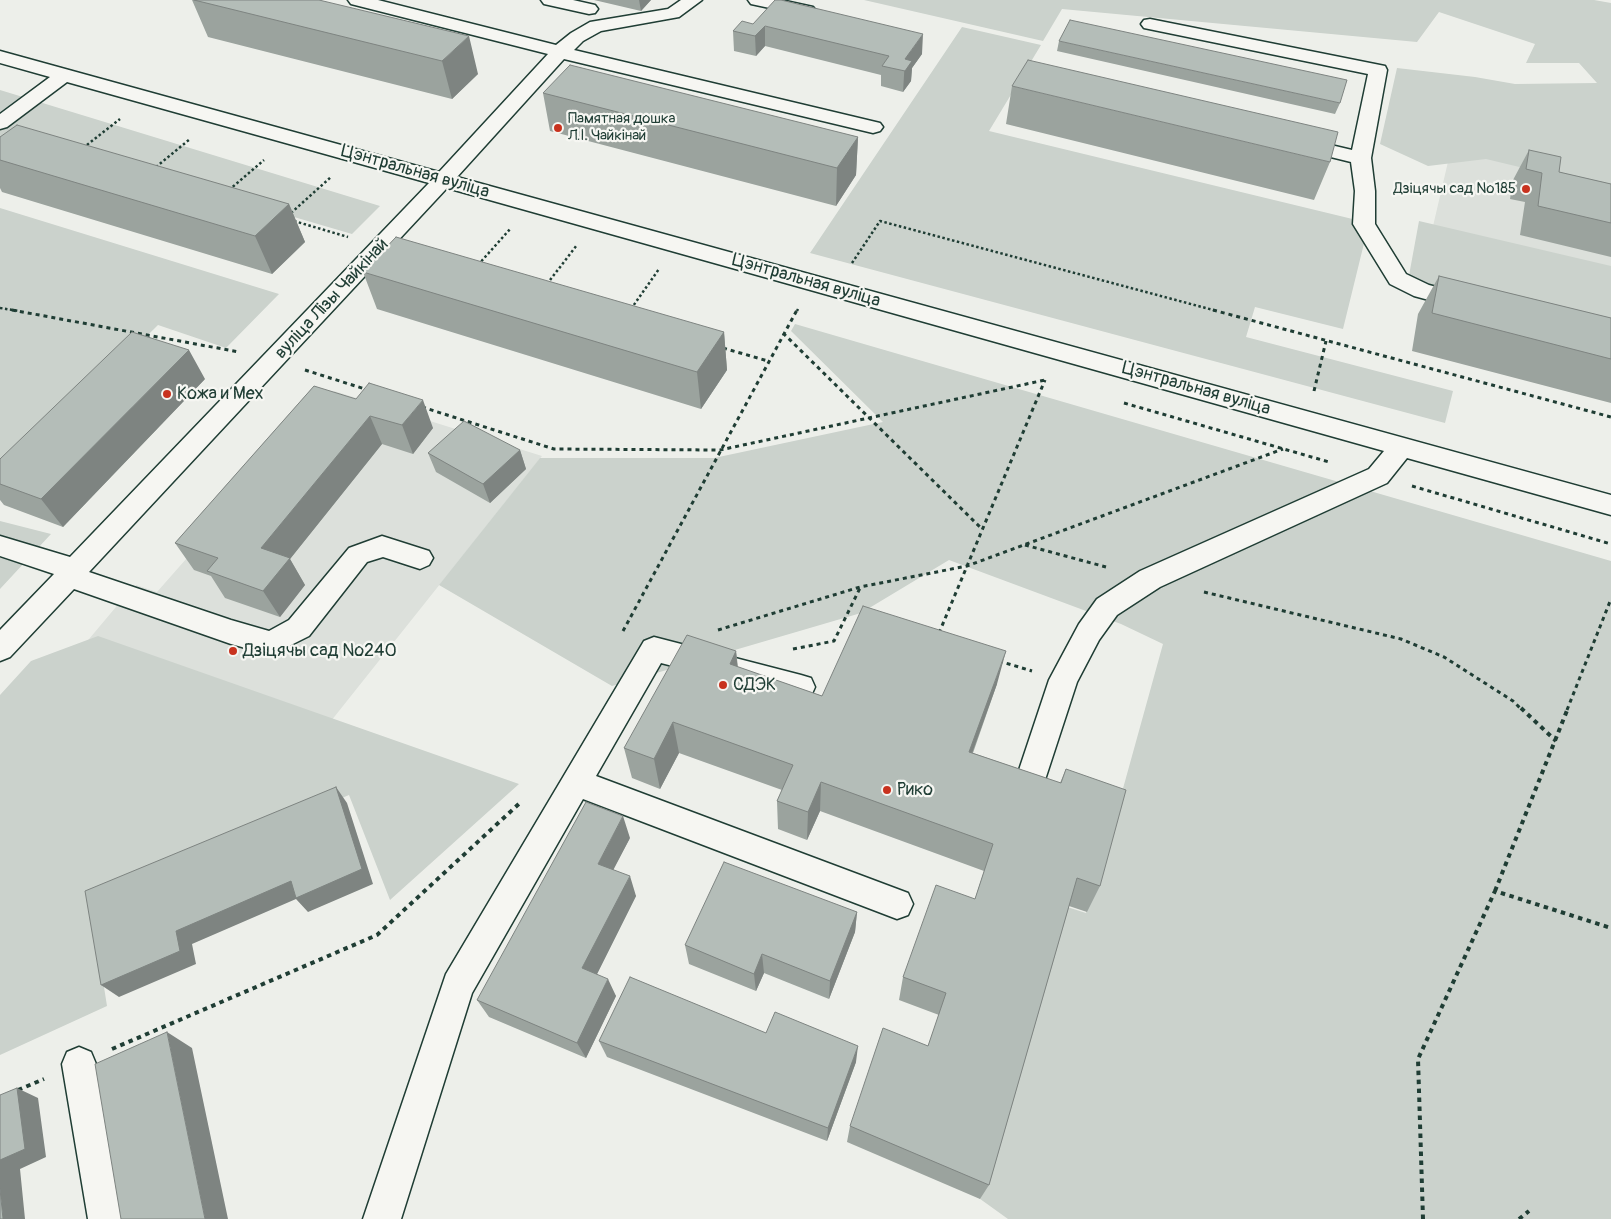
<!DOCTYPE html>
<html>
<head>
<meta charset="utf-8">
<style>
  body { margin:0 }
  canvas { display:block; background:#edefea }
</style>
</head>
<body>
<canvas width="1611" height="1219"></canvas>
<script>
const g = document.querySelector('canvas').getContext('2d');
g.lineJoin = 'round';
function paint(path, color) {
  g.fillStyle = color;
  g.fill(path, 'evenodd');
}
function toPath(rows) {
  const path = new Path2D();
  for (const r of rows) {
    path.moveTo(r[0], r[1]);
    for (let i = 2; i < r.length; i += 2) path.lineTo(r[i], r[i + 1]);
  }
  return path;
}
function strokePath(path, color, width, dash) {
  g.strokeStyle = color;
  g.lineWidth = width;
  g.lineCap = dash ? 'butt' : 'round';
  g.setLineDash(dash || []);
  g.stroke(path);
}
function label(font, color, halo, rows, align = 'center') {
  g.font = font + ' Pangolin,sans-serif';
  g.lineWidth = 4.5;
  g.setLineDash([]);
  g.textBaseline = 'middle';
  g.strokeStyle = halo;
  g.fillStyle = color;
  for (const [text, x, y, turn = 0] of rows) {
    g.save();
    g.translate(x, y);
    g.rotate((+turn || 0) * Math.PI / 180);
    g.textAlign = isNaN(turn) ? turn : align;
    if (halo) g.strokeText(text, 0, 0);
    g.fillText(text, 0, 0);
    g.restore();
  }
}
const built = toPath([
  [1461,106,1611,139,1611,282,1430,239],
  [334,391,542,456,253,819,0,745,126,595,136,585,157,592]
]);
const green = toPath([
  [864,0,1594,0,1611,3,1611,189,1486,159,1428,166,1380,144,1397,68,1475,77,1515,84,1597,83,1579,63,1526,63,1535,44,1439,12,1417,42,1062,9,1043,41],
  [962,27,1041,45,989,131,1369,223,1343,329,1255,307,1246,337,1453,391,1445,423,810,253],
  [0,90,380,206,352,234,38,142,0,171],
  [0,208,279,294,226,348,158,325,0,482],
  [1419,221,1611,266,1611,332,1408,281],
  [795,324,1611,561,1611,1219,1008,1219,976,1196,1064,906,1086,913,1114,821,1163,644,1121,624,949,560,861,613,612,686,439,585,540,458,714,458,883,422,791,331],
  [0,521,51,534,0,589],
  [98,636,519,784,390,900,349,795,91,905,107,1006,0,1055,0,695,31,661]
]);
const pathFar2 = toPath([
  [83,148,120,119],
  [156,167,190,139],
  [229,190,264,160],
  [291,213,331,177],
  [294,221,348,237],
  [852,263,880,221,1217,311],
  [478,265,511,228],
  [547,284,577,245],
  [0,308,19,311],
  [631,309,659,269],
  [797,311,798,309]
]);
const pathFar1 = toPath([
  [12,310,239,352],
  [1213,310,1611,417],
  [783,333,982,529],
  [723,348,768,361],
  [305,370,368,390],
  [1314,391,1326,341],
  [1124,403,1329,462],
  [422,407,554,449,720,450,1045,380],
  [1412,486,1611,544],
  [1025,545,1106,567],
  [1204,592,1401,639,1444,657,1513,701,1522,710],
  [718,630,860,587,967,566,1283,449],
  [623,631,797,310],
  [939,633,1045,380],
  [793,649,834,641,860,588],
  [999,661,1032,671],
  [1567,710,1611,599]
]);
const path = toPath([
  [1521,708,1556,741],
  [1495,891,1568,708],
  [112,1049,377,935,522,801],
  [18,1090,44,1079],
  [1423,1219,1418,1059,1495,891,1611,928],
  [1519,1219,1529,1211]
]);
const minor = toPath([
  [348,0,378,0,556,45,571,33,590,22,668,9,681,0,702,0,679,17,601,31,583,41,574,50,880,123,883,127,880,131,873,133,564,59,457,177,1611,495,1611,515,1407,458,1387,483,1160,587,1117,615,1099,640,1077,682,1042,789,1031,793,1020,789,1016,779,1049,680,1079,624,1097,599,1140,571,1369,469,1384,451,447,188,89,572,231,620,269,631,289,620,349,548,382,536,429,551,433,558,429,565,420,569,383,557,367,562,309,636,271,655,231,644,74,589,10,657,0,661,0,630,54,574,0,556,0,536,70,557,429,183,67,82,7,127,0,129,0,114,50,77,0,63,0,51,439,172,548,54,351,4,348,0],
  [541,0,573,0,595,5,598,9,595,13,589,14,544,4,541,0],
  [748,0,781,0,813,7,816,11,813,15,807,16,751,4,748,0],
  [1150,19,1385,66,1387,70,1371,158,1375,191,1375,224,1406,274,1429,285,1474,297,1477,302,1474,307,1466,310,1414,296,1390,284,1353,224,1355,191,1351,162,1290,147,1287,143,1290,139,1297,137,1352,150,1368,74,1144,28,1141,24,1144,20,1150,19],
  [654,637,801,675,811,678,815,687,811,696,801,699,661,663,596,776,908,893,913,904,908,915,897,919,583,799,472,993,401,1219,363,1219,446,974,644,641,654,637],
  [79,1047,91,1052,96,1064,126,1219,88,1219,62,1064,67,1052,79,1047]
]);
const wall = toPath([
  [192,0,319,0,478,74,452,99,208,37],
  [594,0,651,0,641,11],
  [753,24,922,54,912,68,911,81,903,92,881,86,881,75,765,46,756,56,734,51,733,31],
  [1059,41,1340,103,1335,114,1057,51],
  [1012,86,1330,162,1314,200,1006,124],
  [543,93,858,137,856,175,836,206,550,131],
  [0,137,289,204,305,242,272,274,2,192,0,188],
  [1529,150,1559,172,1611,184,1611,257,1520,235,1525,202,1510,199,1513,180],
  [363,272,724,332,727,370,701,409,377,309],
  [1439,276,1611,318,1611,403,1412,351,1418,314],
  [205,379,63,527,4,505,0,500,0,459],
  [314,386,433,428,413,454,382,444,290,559,305,585,280,617,225,598,211,576,194,570,175,543],
  [520,450,526,469,490,503,436,472,428,453],
  [736,651,738,667,822,696,997,684,973,753,1060,783,1066,769,1100,886,1087,912,1069,906,989,1185,980,1199,847,1142,850,1126,928,1046,939,1015,899,1000,903,977,975,899,984,871,820,811,807,840,778,829,777,801,782,790,679,753,660,789,632,778,624,748],
  [630,838,613,869,636,896,597,974,616,996,586,1058,489,1017,477,1000],
  [857,912,855,932,829,999,764,973,756,991,689,964,685,945],
  [766,1033,856,1062,827,1141,607,1057,599,1041]
]);
const shadedWall = toPath([
  [639,0,651,0,641,11],
  [765,26,765,46,756,56,755,36],
  [923,34,922,54,912,68,911,81,903,92,905,59],
  [469,36,478,74,452,99,442,61],
  [858,137,856,175,836,206,837,168],
  [289,204,305,242,272,274,255,236],
  [724,332,727,370,701,409,697,372],
  [189,350,205,379,63,527,41,499],
  [423,400,433,428,413,454,402,425],
  [370,416,382,444,290,559,305,585,280,617,263,591,261,548],
  [520,450,526,469,490,503,483,484],
  [736,651,739,684,730,664],
  [1006,651,997,684,962,781,969,752],
  [673,722,679,753,660,789,654,759],
  [821,782,820,811,807,840,808,812],
  [336,787,347,803,373,884,308,912,296,899,192,944,196,964,119,997,101,985,176,931],
  [623,816,630,838,606,884,598,864],
  [630,876,636,896,591,986,582,968],
  [857,912,855,932,829,999,830,981],
  [762,954,764,973,756,991,754,974],
  [608,979,616,996,586,1058,577,1043],
  [167,1032,192,1048,228,1219,205,1219],
  [858,1046,856,1062,827,1141,828,1128],
  [17,1088,38,1098,46,1157,20,1169,25,1219,3,1219,0,1189,0,1160]
]);
const building = toPath([
  [194,0,319,0,469,36,442,61,194,0],
  [775,0,781,0,923,34,905,59,912,61,905,71,882,66,889,56,765,26,755,36,733,31,742,21,753,24,775,0],
  [1070,20,1347,80,1340,103,1059,41,1070,20],
  [1028,60,1338,132,1330,162,1012,86,1028,60],
  [570,65,858,137,837,168,543,93,570,65],
  [17,125,289,204,255,236,0,160,0,137,17,125],
  [1529,150,1561,157,1559,172,1611,184,1611,223,1538,206,1542,173,1526,169,1529,150],
  [396,237,724,332,697,372,363,272,396,237],
  [1439,276,1611,318,1611,359,1432,313,1439,276],
  [132,332,189,350,41,499,0,484,0,459,132,332],
  [369,383,423,400,402,425,370,416,261,548,290,558,263,591,207,571,218,558,175,543,314,386,356,399,369,383],
  [464,421,520,450,483,484,428,453,464,421],
  [863,606,1006,651,969,752,1061,783,1066,769,1126,790,1100,886,1077,878,989,1185,850,1126,883,1028,928,1046,946,993,903,977,936,885,975,899,993,844,821,782,808,812,777,801,793,765,673,722,654,759,624,748,687,635,736,651,730,664,822,696,863,606],
  [336,787,362,869,296,898,291,881,176,931,180,951,101,985,85,891,336,787],
  [586,802,623,816,598,864,630,876,582,968,608,979,577,1043,477,1000,586,802],
  [724,862,857,912,830,981,762,954,754,974,685,945,724,862],
  [630,977,766,1033,775,1012,858,1046,828,1128,599,1041,630,977],
  [167,1032,205,1219,121,1219,95,1064,167,1032],
  [17,1088,25,1149,0,1160,0,1095,17,1088],
  [0,1189,3,1219,0,1219,0,1189]
]);
const markers = [
  [558,128,5,"#c8321e"],
  [1526,189,5,"#c8321e"],
  [167,394,5,"#c8321e"],
  [233,651,5,"#c8321e"],
  [723,685,5,"#c8321e"],
  [887,790,5,"#c8321e"]
];
const farPoinames = [
  ["Памятная дошка",568,119],
  ["Л.І. Чайкінай",568,136],
  ["Дзіцячы сад №185",1516,189,"right"]
];
const streetNames = [
  ["Цэнтральная вуліца",415,172,16],
  ["Цэнтральная вуліца",806,281,16],
  ["вуліца Лізы Чайкінай",332,299,-47],
  ["Цэнтральная вуліца",1196,389,16]
];
const poiNames = [
  ["Кожа и Мех",177,394],
  ["Дзіцячы сад №240",243,651],
  ["СДЭК",733,685],
  ["Рико",897,790]
];
paint(built, '#dce0db');
paint(green, '#cbd2cc');
strokePath(minor, '#1f3d34', 3);
strokePath(pathFar2, '#1f3d34', 2.5, [2.5, 2.5]);
strokePath(pathFar1, '#1f3d34', 3, [4, 4]);
strokePath(path, '#1f3d34', 4, [4.5, 4.5]);
paint(minor, '#f6f6f2');
paint(wall, '#9ba39e');
paint(shadedWall, '#7e8481');
paint(building, '#b4bdb8');
strokePath(building, '#7e8481', 1);
for (const [x, y, r, color] of markers) {
  const dot = new Path2D();
  dot.arc(x, y, r, 0, 2 * Math.PI);
  g.fillStyle = color;
  g.fill(dot);
  strokePath(dot, '#f6f6f2', 2);
}
label('15px', '#1f3d34', '#f6f6f2', farPoinames, 'left');
label('18px', '#1f3d34', '#f6f6f2', streetNames);
label('18px', '#1f3d34', '#f6f6f2', poiNames, 'left');
</script>
</body>
</html>
